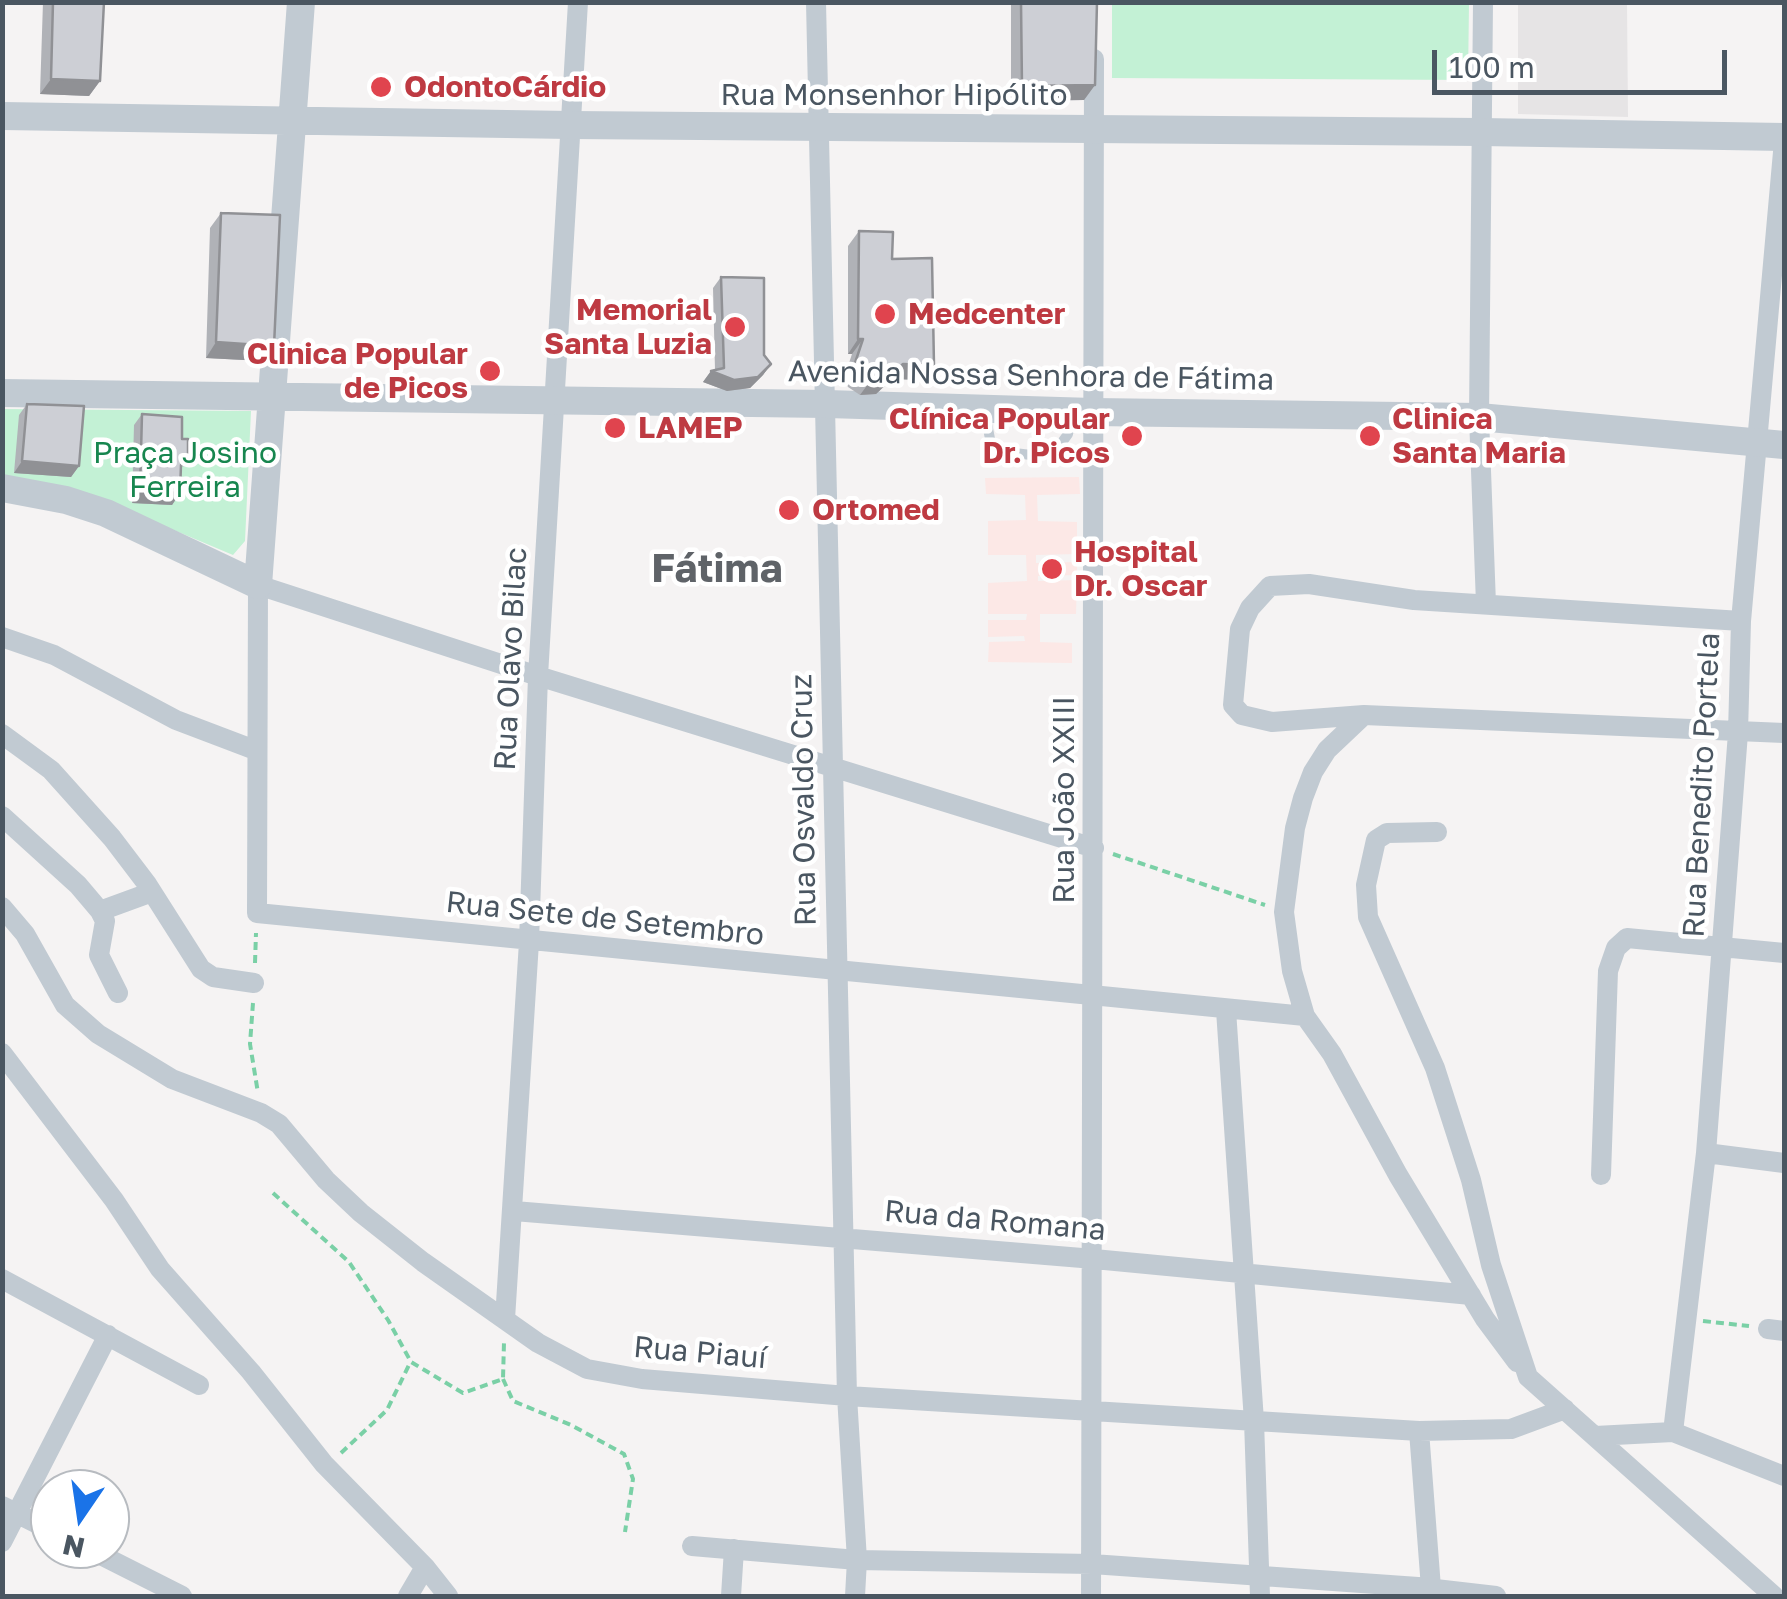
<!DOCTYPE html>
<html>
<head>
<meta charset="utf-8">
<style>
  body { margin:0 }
  #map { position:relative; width:1787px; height:1599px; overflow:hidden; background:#f5f3f3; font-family:"Golos Text",sans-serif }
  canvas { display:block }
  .frame { position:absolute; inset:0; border:5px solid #4a5661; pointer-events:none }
  .north { position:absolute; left:30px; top:1469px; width:100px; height:100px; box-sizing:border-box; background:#fff; border:2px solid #b7bbc0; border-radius:50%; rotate:193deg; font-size:28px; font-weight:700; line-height:40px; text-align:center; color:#4a5661 }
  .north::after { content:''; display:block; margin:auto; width:35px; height:45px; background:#1a73e8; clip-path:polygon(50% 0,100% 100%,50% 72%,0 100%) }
  .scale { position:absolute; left:1432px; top:50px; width:295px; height:45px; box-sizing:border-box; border:5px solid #4a5661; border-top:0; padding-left:12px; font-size:30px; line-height:35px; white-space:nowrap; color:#4a5661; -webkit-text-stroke:8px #fff; paint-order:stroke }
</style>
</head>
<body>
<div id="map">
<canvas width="1787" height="1599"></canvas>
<div class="frame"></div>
<div class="north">N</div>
<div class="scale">100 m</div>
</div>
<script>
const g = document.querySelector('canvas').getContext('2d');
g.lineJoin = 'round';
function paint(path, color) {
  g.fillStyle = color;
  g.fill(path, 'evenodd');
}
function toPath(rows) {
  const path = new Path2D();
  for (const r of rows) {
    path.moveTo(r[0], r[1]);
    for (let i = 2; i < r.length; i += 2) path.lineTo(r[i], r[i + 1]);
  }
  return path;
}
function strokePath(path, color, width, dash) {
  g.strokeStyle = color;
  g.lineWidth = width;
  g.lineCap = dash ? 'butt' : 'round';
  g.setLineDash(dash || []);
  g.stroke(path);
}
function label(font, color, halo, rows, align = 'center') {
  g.font = font + ' "Golos Text",sans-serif';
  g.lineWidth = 9;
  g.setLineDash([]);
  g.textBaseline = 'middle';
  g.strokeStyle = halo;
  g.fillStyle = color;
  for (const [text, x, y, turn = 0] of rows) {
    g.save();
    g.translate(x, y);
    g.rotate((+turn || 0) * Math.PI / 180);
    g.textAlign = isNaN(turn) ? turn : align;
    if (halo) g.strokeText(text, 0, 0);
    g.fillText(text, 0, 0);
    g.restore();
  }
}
const education = toPath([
  [1518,3,1627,3,1628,117,1518,114]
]);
const medical = toPath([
  [1079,477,1080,494,1037,495,1038,521,1077,522,1077,554,1036,555,1036,563,1077,562,1077,575,1038,576,1038,581,1077,580,1076,614,1040,614,1040,642,1072,643,1072,663,988,662,989,642,1025,641,1024,636,988,637,988,620,1026,620,1027,614,988,614,988,583,1027,581,1026,555,988,555,988,521,1026,520,1025,495,986,494,985,478]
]);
const green = toPath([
  [1112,3,1469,3,1468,80,1112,78],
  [3,409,251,411,245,541,233,555,138,515,3,477]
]);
const path = toPath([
  [1113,854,1265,905],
  [255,963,256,933],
  [253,1003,250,1044,258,1093],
  [273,1193,349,1262,388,1320,411,1362,463,1393,503,1379,504,1342],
  [1703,1321,1749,1326],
  [503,1379,513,1401,571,1425,624,1454,633,1479,625,1532],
  [341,1453,387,1410,410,1363]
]);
const service = toPath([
  [985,413,991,444,1006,452,1031,455,1050,454,1058,448,1068,434,1073,412]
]);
const minor = toPath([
  [816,2,847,1396,857,1560,855,1596],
  [1483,2,1479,417,1486,604],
  [1741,621,1414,600,1309,584,1270,586,1250,608,1240,629,1233,705,1242,715,1272,722,1364,715,1784,733],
  [2,637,54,655,176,720,255,750],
  [1364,715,1327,750,1313,772,1303,798,1295,828,1284,912,1292,971,1305,1016,1332,1054,1398,1175,1485,1319,1517,1362],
  [2,734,51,770,112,838,147,884,201,969,213,977,254,983],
  [2,816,78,885,100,911,105,921,99,955,118,993],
  [1437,832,1387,833,1376,840,1366,885,1368,917,1435,1068,1471,1180,1491,1265,1528,1377,1774,1596],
  [1094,848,538,676,258,585,257,913,1305,1016],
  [2,907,25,934,65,1005,98,1034,172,1079,261,1113,279,1124,326,1180,361,1213,423,1262,538,1343,587,1369,642,1379,847,1396,1419,1431,1511,1429,1565,1409],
  [100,911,152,892],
  [1226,1010,1254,1421,1260,1596],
  [2,1053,114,1200,160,1269,251,1372,324,1464,425,1567,448,1596],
  [1706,1153,1784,1163],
  [1601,1175,1608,971,1616,948,1627,938,1784,953],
  [514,1211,1094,1259,1471,1295],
  [2,1279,199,1385],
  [505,1319,529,942,538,676,578,2],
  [1768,1329,1784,1331],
  [1419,1431,1431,1588],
  [1673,1432,1706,1153,1738,733,1741,621,1784,141],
  [1595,1436,1673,1432,1784,1476],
  [2,1506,50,1530],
  [2,1542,108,1335],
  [692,1546,857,1560,1092,1564,1418,1587,1496,1596],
  [89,1549,182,1596],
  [408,1596,425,1567],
  [731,1596,734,1549],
  [1091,1596,1094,59]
]);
const tertiary = toPath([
  [2,116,570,125,1481,132,1784,137],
  [2,393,827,404,1093,412,1479,417,1784,445],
  [2,488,66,500,106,513,258,585,301,2]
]);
const wall = toPath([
  [43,2,104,2,100,81,89,96,40,94],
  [1011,2,1097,2,1095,85,1084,100,1011,101],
  [221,213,263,361,206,358,210,228],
  [859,231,892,259,934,365,924,380,892,379,876,394,860,395,848,387,844,378,852,354,848,354,848,246],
  [721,277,764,355,771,364,763,375,750,388,727,391,703,382,711,371,715,370,713,288],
  [27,404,79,466,71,477,14,473,19,415],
  [142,414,180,476,180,493,172,505,132,503,134,425]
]);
const shadedWall = toPath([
  [51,79,100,81,89,96,40,94],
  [1095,85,1084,100,1011,101,1022,86],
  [858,339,863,339,852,354,848,354],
  [216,342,274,346,263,361,206,358],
  [771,364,763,375,750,388,727,391,703,382,711,371],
  [903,364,934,365,924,380,892,379,876,394,860,395,871,380],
  [22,461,79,466,71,477,14,473],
  [140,491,180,493,172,505,132,503]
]);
const building = toPath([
  [53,2,104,2,100,81,51,79,53,2],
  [1021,2,1097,2,1095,85,1022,86,1021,2],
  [221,213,280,215,274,346,216,342,221,213],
  [859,231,893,232,892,259,932,258,934,365,903,364,887,378,871,380,858,372,855,363,863,339,858,339,859,231],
  [721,277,764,278,764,355,771,364,758,377,734,380,711,371,724,368,721,277],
  [27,404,84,406,79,466,22,461,27,404],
  [142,414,182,417,182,439,188,439,188,465,181,465,180,493,140,491,142,414]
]);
const markers = [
  [381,87,12,"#e0444e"],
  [885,314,12,"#e0444e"],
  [735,327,12,"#e0444e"],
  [490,371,12,"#e0444e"],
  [615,428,12,"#e0444e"],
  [1132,436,12,"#e0444e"],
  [1370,436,12,"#e0444e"],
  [789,510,12,"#e0444e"],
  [1052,569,12,"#e0444e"]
];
const healthNames = [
  ["OdontoCárdio",404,87],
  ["Memorial",712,310,"right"],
  ["Santa Luzia",712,344,"right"],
  ["Medcenter",908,314],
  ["Clinica Popular",468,354,"right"],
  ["de Picos",468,388,"right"],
  ["Clínica Popular",1110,419,"right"],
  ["Dr. Picos",1110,453,"right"],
  ["Clinica",1392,419],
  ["Santa Maria",1392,453],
  ["LAMEP",638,428],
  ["Ortomed",812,510],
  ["Hospital",1074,552],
  ["Dr. Oscar",1074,586]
];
const streetNames = [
  ["Rua Monsenhor Hipólito",894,95],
  ["Avenida Nossa Senhora de Fátima",1031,376,1],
  ["Rua Olavo Bilac",511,659,-87],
  ["Rua Benedito Portela",1702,785,-87],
  ["Rua Osvaldo Cruz",804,800,-91],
  ["Rua João XXIII",1064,800,-90],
  ["Rua Sete de Setembro",605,919,6],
  ["Rua da Romana",995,1221,5],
  ["Rua Piauí",700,1353,5]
];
const parkNames = [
  ["Praça Josino",185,453],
  ["Ferreira",185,487]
];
const districtNames = [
  ["Fátima",717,569]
];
paint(education, '#e6e4e5');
paint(medical, '#fce8e6');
paint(green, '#c3f1d5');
strokePath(path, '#7ad0a6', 4, [8, 5]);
strokePath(service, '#c1cad2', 10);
strokePath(minor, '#c1cad2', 20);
strokePath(tertiary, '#c1cad2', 28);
paint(wall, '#b0b2b7');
paint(shadedWall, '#909195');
paint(building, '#cdcfd5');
strokePath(building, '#909195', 2.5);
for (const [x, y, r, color] of markers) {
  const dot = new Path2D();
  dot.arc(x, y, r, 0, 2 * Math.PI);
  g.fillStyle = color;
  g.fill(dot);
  strokePath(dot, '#fff', 4);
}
label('bold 30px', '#be3a42', '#fff', healthNames, 'left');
label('30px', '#4a5661', '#fff', streetNames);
label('30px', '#17864f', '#fff', parkNames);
label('bold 40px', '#5f6368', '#fff', districtNames);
</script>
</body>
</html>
